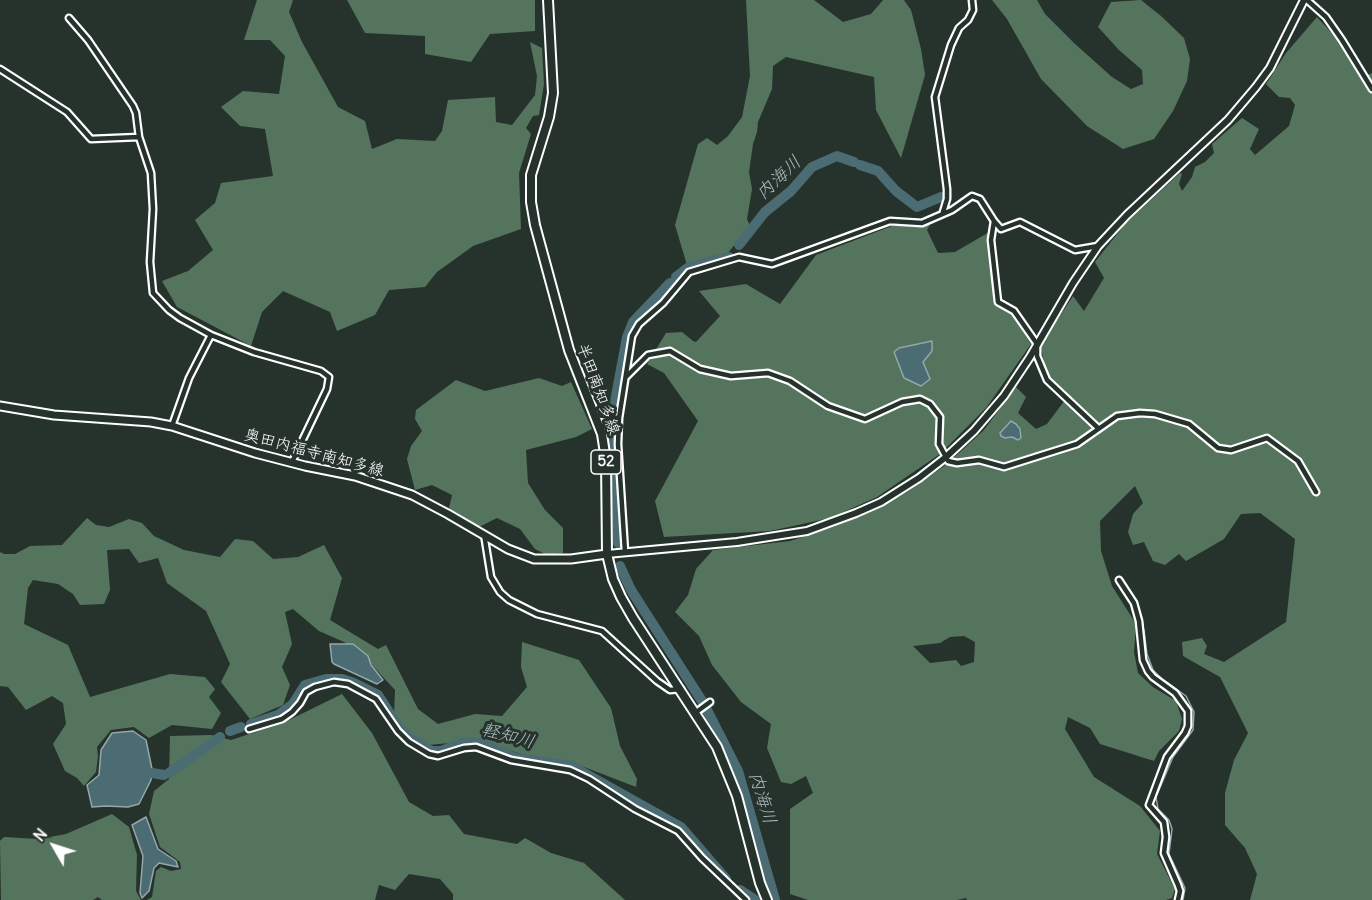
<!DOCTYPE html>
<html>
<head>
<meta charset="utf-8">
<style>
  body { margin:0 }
  #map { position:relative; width:1372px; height:900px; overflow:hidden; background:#26332d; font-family:Delius,sans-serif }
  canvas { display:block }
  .north { position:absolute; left:24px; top:816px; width:60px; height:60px; -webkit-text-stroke:4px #26332d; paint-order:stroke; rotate:309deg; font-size:16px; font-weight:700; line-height:24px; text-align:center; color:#fff }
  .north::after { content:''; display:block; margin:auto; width:21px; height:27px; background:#fff; clip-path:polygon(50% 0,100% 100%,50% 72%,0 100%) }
</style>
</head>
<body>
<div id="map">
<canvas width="1372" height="900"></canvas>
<div class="north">N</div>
</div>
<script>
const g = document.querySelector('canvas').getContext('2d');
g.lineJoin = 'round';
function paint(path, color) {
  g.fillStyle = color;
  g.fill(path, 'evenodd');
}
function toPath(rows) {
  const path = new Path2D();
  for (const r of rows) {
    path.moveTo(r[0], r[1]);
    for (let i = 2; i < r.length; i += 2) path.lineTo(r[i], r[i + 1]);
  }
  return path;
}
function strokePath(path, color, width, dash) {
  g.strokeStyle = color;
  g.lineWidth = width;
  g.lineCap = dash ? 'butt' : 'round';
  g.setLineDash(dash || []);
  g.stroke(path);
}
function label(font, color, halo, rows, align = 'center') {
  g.font = font + ' Delius,"Klee One",sans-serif';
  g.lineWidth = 6;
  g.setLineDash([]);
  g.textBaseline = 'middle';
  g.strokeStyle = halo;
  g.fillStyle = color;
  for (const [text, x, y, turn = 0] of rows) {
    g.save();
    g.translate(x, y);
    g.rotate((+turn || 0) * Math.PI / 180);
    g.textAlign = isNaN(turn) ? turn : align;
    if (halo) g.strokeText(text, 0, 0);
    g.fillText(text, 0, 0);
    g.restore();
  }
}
const green = toPath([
  [257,0,293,0,289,12,302,42,338,107,365,121,372,149,397,139,435,141,442,131,448,100,495,97,496,122,512,125,535,95,537,76,530,42,542,48,544,84,539,115,533,116,526,128,531,134,519,173,521,229,473,246,437,272,425,287,389,290,375,315,337,331,330,312,283,291,262,312,251,346,177,307,162,281,188,271,213,250,195,220,215,203,221,183,273,176,265,129,240,126,221,107,243,91,279,94,285,56,270,40,244,40],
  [347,0,535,0,535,31,490,34,471,62,425,54,425,36,365,33],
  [746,0,814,0,843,22,871,14,883,0,904,0,911,10,921,49,925,75,901,158,876,110,874,77,786,57,773,66,772,89,758,122,757,132,753,144,749,172,752,189,747,219,750,226,727,254,687,265,675,225,698,144,707,138,717,145,728,136,742,117,750,76],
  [992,0,1037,0,1045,14,1074,43,1112,77,1131,89,1143,84,1142,70,1119,50,1098,27,1111,2,1141,0,1161,16,1184,38,1190,59,1187,81,1173,111,1154,139,1123,149,1087,126,1041,79,1007,19],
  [1317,17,1339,41,1361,78,1372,73,1372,900,1250,900,1257,874,1245,848,1225,825,1225,793,1234,760,1248,733,1220,677,1183,656,1182,642,1202,638,1207,646,1204,654,1224,662,1286,622,1295,539,1260,513,1241,514,1224,539,1186,561,1179,554,1165,565,1153,561,1144,542,1133,545,1128,532,1133,514,1143,503,1135,486,1100,521,1101,551,1112,586,1136,624,1134,652,1138,673,1153,687,1176,701,1182,719,1179,731,1159,751,1154,761,1100,744,1090,728,1068,717,1065,729,1094,777,1140,806,1160,831,1157,854,1175,889,1172,898,1166,900,967,900,966,898,957,900,808,900,790,894,790,809,813,793,806,776,791,784,781,782,767,748,771,724,741,702,712,665,699,636,675,612,688,595,696,569,713,550,790,541,833,527,882,506,910,490,947,464,984,430,1016,387,1026,397,1018,413,1036,429,1047,424,1068,396,1049,380,1040,346,1073,296,1084,311,1104,278,1095,262,1125,224,1180,173,1182,174,1179,184,1182,191,1192,177,1195,167,1205,162,1214,153,1212,144,1242,118,1259,129,1250,149,1255,155,1289,126,1295,105,1290,98,1279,97,1266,84,1286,53],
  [964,636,975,642,974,662,961,666,956,660,930,663,913,646,940,643,950,637],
  [931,223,927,230,938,253,955,252,991,231,988,240,996,302,1012,314,1031,344,986,408,940,454,877,497,830,518,770,531,664,537,655,501,698,421,664,373,647,364,666,333,682,332,693,341,696,342,720,316,699,291,746,284,780,304,816,255,892,226],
  [539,378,562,386,571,382,592,429,576,437,526,450,528,483,545,510,563,528,563,553,547,555,535,549,520,529,497,518,479,527,449,508,452,495,432,485,415,490,407,459,411,446,422,431,415,419,416,410,456,380,485,391],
  [87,518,96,525,109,527,129,519,142,523,154,536,184,550,220,557,235,539,253,541,273,559,298,557,324,545,342,578,330,620,378,649,386,645,418,709,438,724,475,714,502,716,527,687,521,667,522,642,579,660,611,708,620,746,637,779,636,787,574,763,524,755,480,740,466,739,450,743,428,745,409,733,394,716,395,690,371,664,344,642,319,631,293,609,285,612,292,644,282,667,290,685,283,705,250,719,221,682,230,664,206,611,167,583,158,558,139,563,129,549,107,550,110,590,104,604,80,605,73,594,58,584,33,580,28,588,24,624,68,645,90,697,170,674,205,677,215,689,209,697,221,713,212,729,172,725,149,738,134,727,111,730,97,747,98,756,96,772,84,786,77,778,65,771,53,744,66,724,63,703,52,696,26,710,8,687,0,686,0,552,4,554,15,554,30,546,62,545],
  [342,694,372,733,409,802,433,816,449,815,464,834,517,844,525,838,551,853,584,863,625,900,453,900,453,894,440,879,409,874,395,890,379,885,375,900,147,900,152,897,156,871,161,867,171,871,181,869,180,862,160,847,149,814,154,791,169,779,170,736,211,735,231,740,283,723],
  [112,814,129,827,137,855,136,891,141,900,102,900,98,897,93,900,1,900,0,841,4,837,38,839,66,834]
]);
const water = toPath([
  [932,341,932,351,923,362,930,379,921,386,904,378,894,352,899,348,932,341],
  [1011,421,1016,424,1020,429,1021,438,1018,440,1012,437,1005,438,1001,436,1000,433,1011,421],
  [330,644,353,644,368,656,371,665,383,680,377,684,334,664,332,662,330,644],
  [133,731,146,740,152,769,151,780,139,804,128,807,106,806,92,807,87,785,99,775,101,750,112,733,133,731],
  [146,817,158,849,176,861,178,867,159,863,154,868,149,891,142,898,140,893,143,856,132,825,146,817]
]);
const stream = toPath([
  [1144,630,1147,654,1153,670,1162,679,1186,696,1194,712,1193,730,1173,757,1156,797,1158,809,1169,820,1172,829,1169,854,1185,888,1183,900]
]);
const river = toPath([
  [860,165,878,171,896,191,917,207,941,197],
  [739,245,765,212,791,191,812,167,837,156,854,162],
  [676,277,689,267,729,257],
  [613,412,627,337,633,322,670,283],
  [612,433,618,543],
  [620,566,631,590,702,701],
  [707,710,738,771,775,900],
  [251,724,278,715,293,704,305,685,326,679,342,679,354,683,378,695,400,729,411,739,432,751,441,751,465,742,479,743,516,758,572,766,681,827,726,879],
  [230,731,241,727],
  [152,773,164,775],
  [169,773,220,737],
  [740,890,755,900]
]);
const minor = toPath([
  [1307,0,1326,17,1342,40,1372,89],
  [69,18,88,40,133,106,136,113,139,137,151,173,153,209,150,262,153,293,169,310,180,318,211,335,254,352,321,371,329,377,327,389,292,462],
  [0,69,67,112,91,139,139,137],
  [943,212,947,199,947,189,935,97,951,45,959,28,968,20,973,10,972,0],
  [994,221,1001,229,1020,222,1075,250,1098,246],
  [626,377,648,355,670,351,700,369,731,376,768,373,790,381,828,406,865,419,902,402,920,399,930,404,940,417,939,444,948,461,957,463,979,460,1004,467,1077,444,1117,416,1140,413,1155,414,1189,424,1218,448,1231,450,1267,438,1298,461,1316,492],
  [596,415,619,418],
  [172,426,189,378,211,335],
  [484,534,491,577,500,592,509,600,537,614,602,631,657,681,670,690,681,689],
  [625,552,618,444,619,418,632,336,639,324,663,303,689,272,739,257,772,264,890,221,922,223,952,210,972,196,980,199,994,221,991,240,998,302,1014,311,1037,344,1037,356,1047,380,1098,428],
  [1119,580,1134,603,1139,621,1143,660,1148,671,1153,677,1175,693,1188,711,1188,726,1185,733,1167,757,1149,805,1164,822,1166,837,1164,853,1178,885,1180,891,1178,900],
  [695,713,710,702],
  [249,729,282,719,292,712,300,703,306,692,315,687,334,682,348,684,376,699,398,731,409,742,429,754,438,756,464,748,476,747,511,760,570,770,589,779,635,809,678,831,702,858,746,900]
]);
const tertiary = toPath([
  [607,554,737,542,807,531,856,513,881,502,919,478,946,457,974,431,1004,396,1030,357,1073,283,1098,246,1127,215,1228,120,1256,87,1270,68,1304,0]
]);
const secondary = toPath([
  [0,406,54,415,151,422,172,426,255,453,305,466,355,476,412,495,448,514,508,549,534,559,571,559,607,554]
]);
const primary = toPath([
  [548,0,553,93,549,117,531,175,531,202,535,225,569,350,602,434,606,460,607,554,613,579,621,597,633,618,717,747,737,796,760,883,767,900]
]);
const shields = [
  [606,462,30]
];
const shieldNames = [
  ["52",606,462]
];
const streetNames = [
  ["半田南知多線",598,389,70],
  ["奥田内福寺南知多線",314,453,15]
];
const waterNames = [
  ["内海川",779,178,-43],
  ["軽知川",508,736,15],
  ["内海川",762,798,73]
];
paint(green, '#55745d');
paint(water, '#4c6c73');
strokePath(water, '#94a7ab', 1.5);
strokePath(stream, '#94a7ab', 1.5);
strokePath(river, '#4c6c73', 10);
strokePath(minor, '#fff', 9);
strokePath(tertiary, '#fff', 10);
strokePath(secondary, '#fff', 11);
strokePath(primary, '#fff', 12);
strokePath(minor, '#26332d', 4.5);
strokePath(tertiary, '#26332d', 6);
strokePath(secondary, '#26332d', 7);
strokePath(primary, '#26332d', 8);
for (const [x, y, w] of shields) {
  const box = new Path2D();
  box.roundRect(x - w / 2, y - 12, w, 24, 4.5);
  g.fillStyle = '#26332d';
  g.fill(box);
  strokePath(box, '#fff', 1.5);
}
label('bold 15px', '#fff', null, shieldNames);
label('16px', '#fff', '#26332d', streetNames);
label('italic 18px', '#aebdc0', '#26332d', waterNames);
</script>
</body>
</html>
